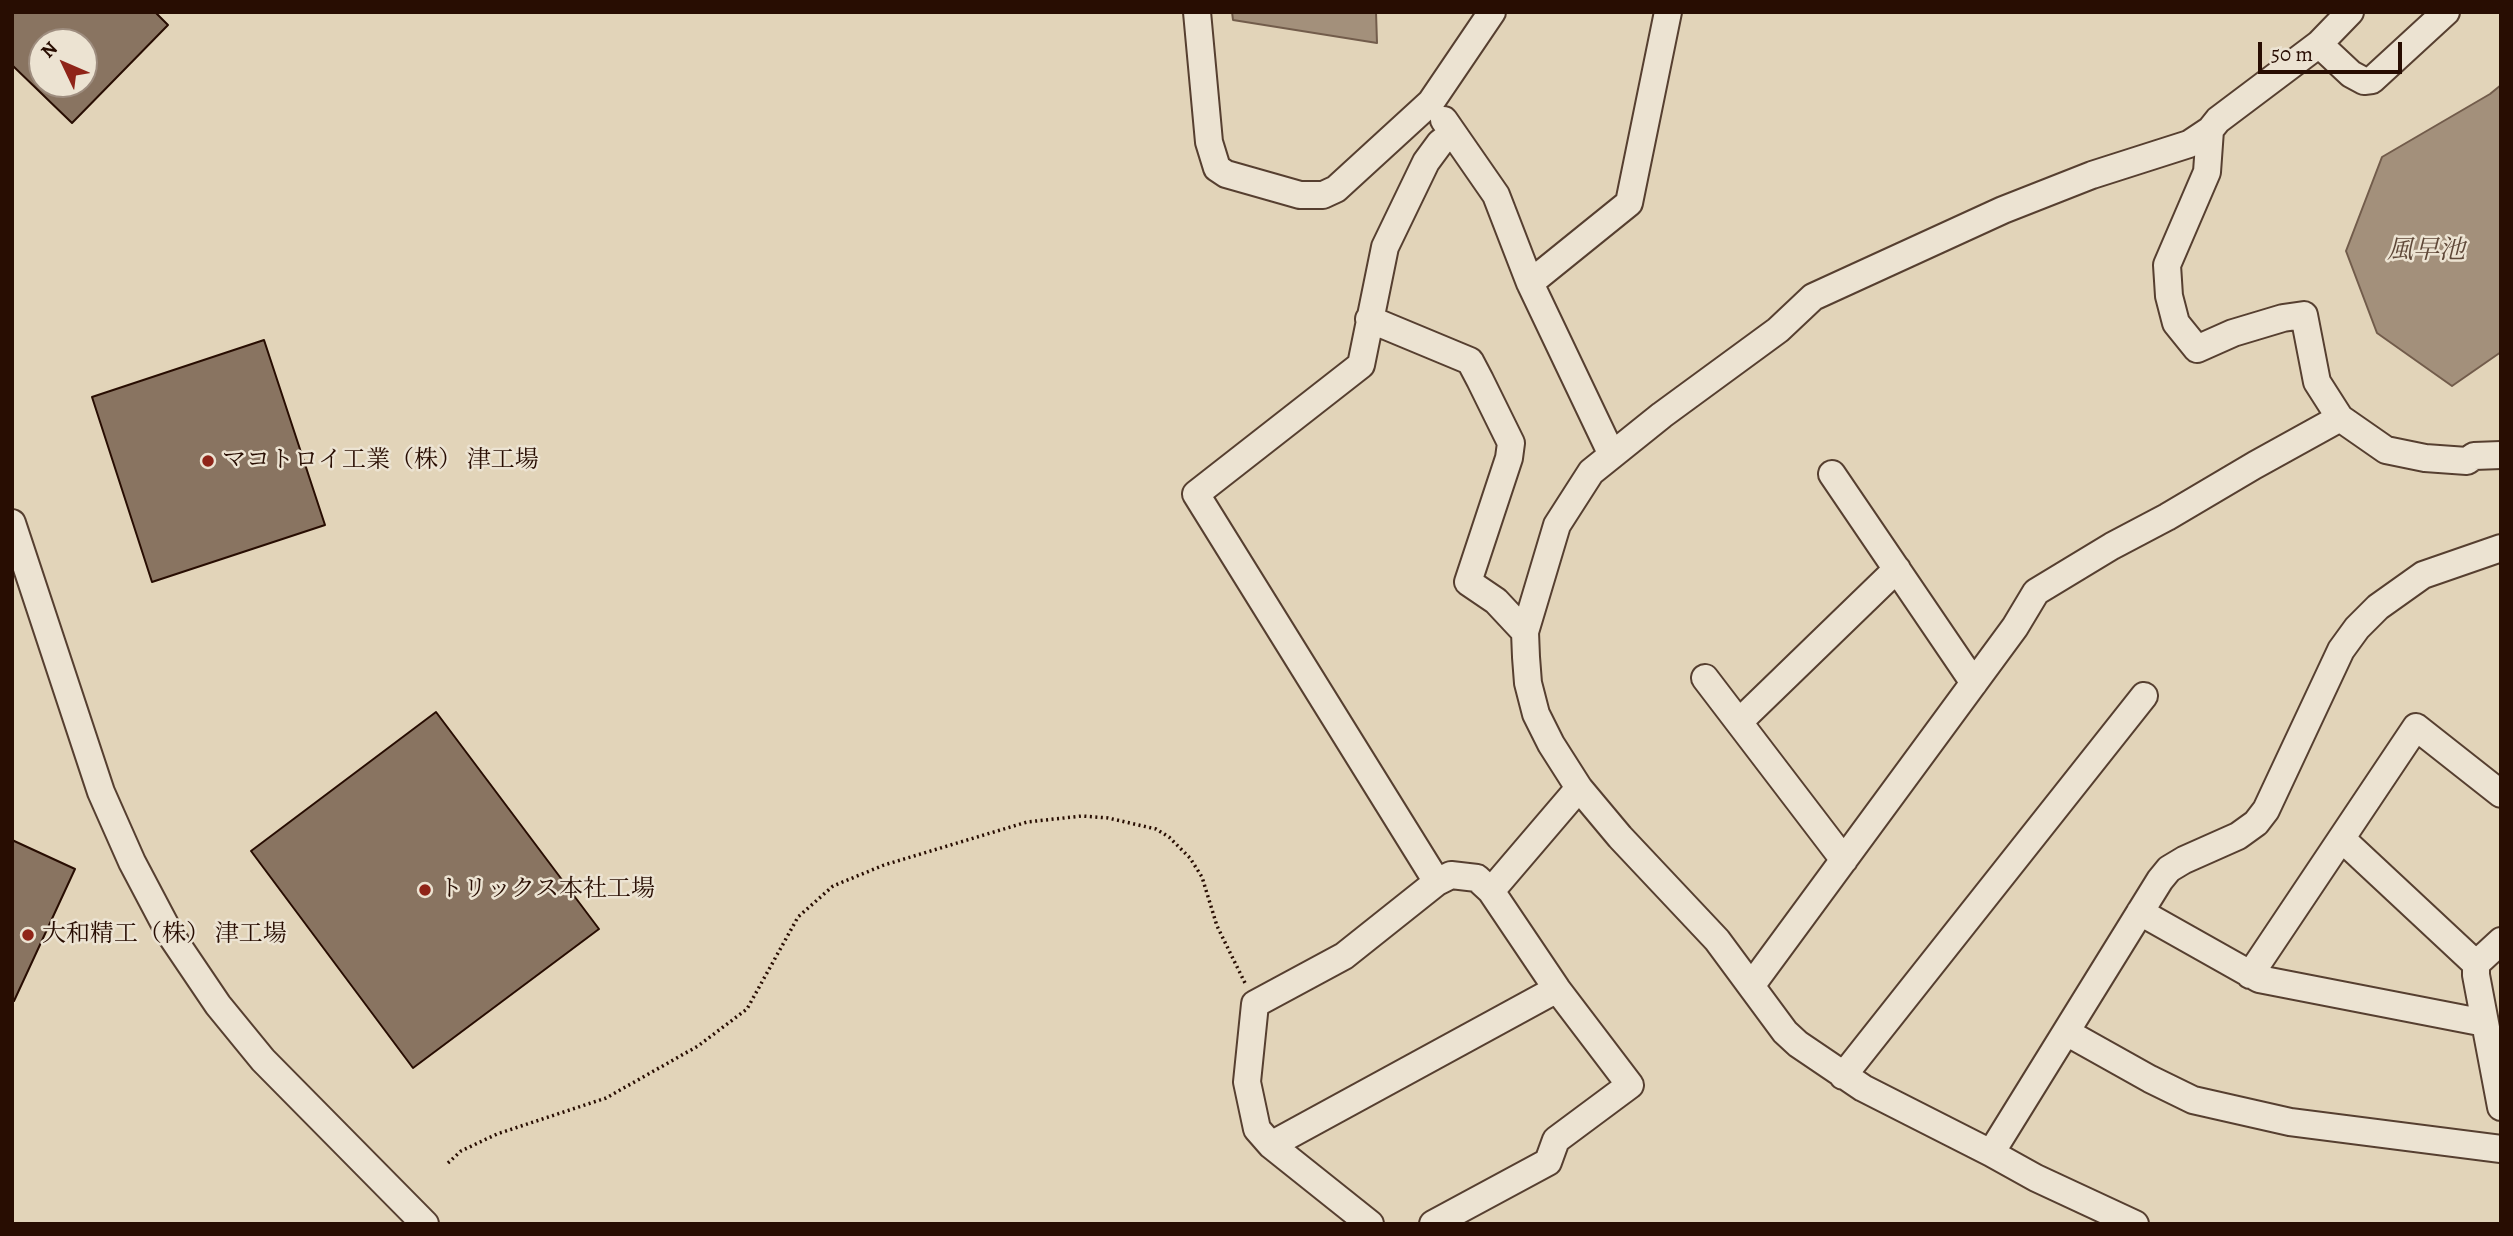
<!DOCTYPE html>
<html>
<head>
<meta charset="utf-8">
<style>
  body { margin:0 }
  #map { position:relative; width:2513px; height:1236px; overflow:hidden; background:#e2d4b9; font-family:Alegreya,serif }
  canvas { display:block }
  .frame { position:absolute; inset:0; border:14px solid #280d02; pointer-events:none }
  .north { position:absolute; left:28px; top:28px; width:70px; height:70px; box-sizing:border-box; background:#ece3d2; border:2px solid #9e8d7f; border-radius:50%; rotate:314deg; font-size:19px; font-weight:700; line-height:28px; text-align:center; color:#280d02 }
  .north::after { content:''; display:block; margin:auto; width:24px; height:32px; background:#8f2418; clip-path:polygon(50% 0,100% 100%,50% 72%,0 100%) }
  .scale { position:absolute; left:2258px; top:42px; width:144px; height:32px; box-sizing:border-box; border:4px solid #280d02; border-top:0; padding-left:9px; font-size:21px; line-height:24px; white-space:nowrap; color:#280d02; -webkit-text-stroke:5px #ece3d2; paint-order:stroke }
</style>
</head>
<body>
<div id="map">
<canvas width="2513" height="1236"></canvas>
<div class="frame"></div>
<div class="north">N</div>
<div class="scale">50 m</div>
</div>
<script>
const g = document.querySelector('canvas').getContext('2d');
g.lineJoin = 'round';
function paint(path, color) {
  g.fillStyle = color;
  g.fill(path, 'evenodd');
}
function toPath(rows) {
  const path = new Path2D();
  for (const r of rows) {
    path.moveTo(r[0], r[1]);
    for (let i = 2; i < r.length; i += 2) path.lineTo(r[i], r[i + 1]);
  }
  return path;
}
function strokePath(path, color, width, dash) {
  g.strokeStyle = color;
  g.lineWidth = width;
  g.lineCap = dash ? 'butt' : 'round';
  g.setLineDash(dash || []);
  g.stroke(path);
}
function label(font, color, halo, rows, align = 'center') {
  g.font = font + ' Alegreya,"Noto Serif JP",serif';
  g.lineWidth = 5;
  g.setLineDash([]);
  g.textBaseline = 'middle';
  g.strokeStyle = halo;
  g.fillStyle = color;
  for (const [text, x, y, turn = 0] of rows) {
    g.save();
    g.translate(x, y);
    g.rotate((+turn || 0) * Math.PI / 180);
    g.textAlign = isNaN(turn) ? turn : align;
    if (halo) g.strokeText(text, 0, 0);
    g.fillText(text, 0, 0);
    g.restore();
  }
}
const water = toPath([
  [1232,12,1376,12,1377,43,1233,20,1232,12],
  [2501,85,2501,352,2452,386,2377,333,2346,251,2382,157,2490,94,2501,85]
]);
const building = toPath([
  [12,12,155,12,168,25,72,123,12,65,12,12],
  [42,42,84,42,84,84,42,84,42,42],
  [264,340,325,525,152,582,92,397,264,340],
  [436,712,599,929,413,1068,251,851,436,712],
  [12,840,75,869,14,1001,12,1000,12,840]
]);
const path = toPath([
  [448,1163,461,1151,497,1134,606,1098,698,1046,747,1009,798,917,833,886,884,865,1027,822,1082,816,1108,818,1156,829,1169,837,1190,858,1202,877,1217,926,1245,983]
]);
const minor = toPath([
  [1197,12,1209,142,1217,168,1226,174,1300,195,1323,195,1336,189,1431,102,1492,12],
  [2319,44,2351,74,2364,81,2372,80,2446,12],
  [1444,120,1496,195,1530,283,1612,455],
  [2210,130,2218,120,2319,44,2350,12],
  [1530,283,1629,203,1668,12],
  [1369,319,1470,361,1480,380,1511,443,1509,458,1468,582,1496,601,1525,632],
  [1832,474,1974,683],
  [12,523,101,792,132,862,170,934,218,1005,263,1060,425,1224],
  [1705,678,1844,860],
  [1739,722,1897,569],
  [2342,839,2476,964],
  [1437,882,1196,494,1361,365,1385,247,1426,162,1440,143,1453,133],
  [1491,891,1579,788],
  [2140,912,2259,979,2485,1023],
  [2501,941,2476,964,2476,975,2501,1107],
  [2250,975,2416,727,2501,794],
  [1751,986,2015,627,2036,592,2112,546,2167,517,2255,465,2340,418],
  [2066,1032,2150,1079,2193,1100,2290,1122,2501,1149],
  [1843,1076,2144,696],
  [1271,1145,1557,989],
  [1991,1153,2160,880,2169,869,2184,860,2238,836,2256,823,2266,810,2341,650,2357,628,2378,607,2423,575,2501,548],
  [1370,1224,1271,1145,1257,1129,1247,1082,1255,1004,1344,956,1437,882,1451,875,1477,878,1491,891,1557,989,1630,1085,1556,1140,1548,1162,1433,1224],
  [2135,1224,2036,1178,1991,1153,1863,1088,1798,1044,1785,1032,1717,940,1620,837,1579,788,1551,744,1536,714,1528,683,1526,657,1525,632,1557,525,1591,472,1662,415,1778,330,1813,297,2003,210,2092,175,2189,144,2210,130,2207,172,2167,265,2169,296,2176,323,2197,349,2233,333,2283,318,2304,315,2317,382,2340,418,2386,450,2425,458,2467,461,2474,456,2501,455]
]);
const markers = [
  [208,461,7,"#8f2418"],
  [425,890,7,"#8f2418"],
  [28,935,7,"#8f2418"]
];
const poiNames = [
  ["マコトロイ工業（株） 津工場",222,461],
  ["トリックス本社工場",439,890],
  ["大和精工（株） 津工場",42,935]
];
const waterNames = [
  ["風早池",2426,252]
];
paint(water, '#a3907b');
strokePath(water, '#725c4b', 2);
paint(building, '#897461');
strokePath(building, '#280d02', 2);
strokePath(minor, '#563f30', 30);
strokePath(path, '#280d02', 3.5, [2, 3.5]);
strokePath(minor, '#ece3d2', 26);
for (const [x, y, r, color] of markers) {
  const dot = new Path2D();
  dot.arc(x, y, r, 0, 2 * Math.PI);
  g.fillStyle = color;
  g.fill(dot);
  strokePath(dot, '#ece3d2', 2.5);
}
label('24px', '#280d02', '#ece3d2', poiNames, 'left');
label('italic 26px', '#5f4838', '#ece3d2', waterNames);
</script>
</body>
</html>
